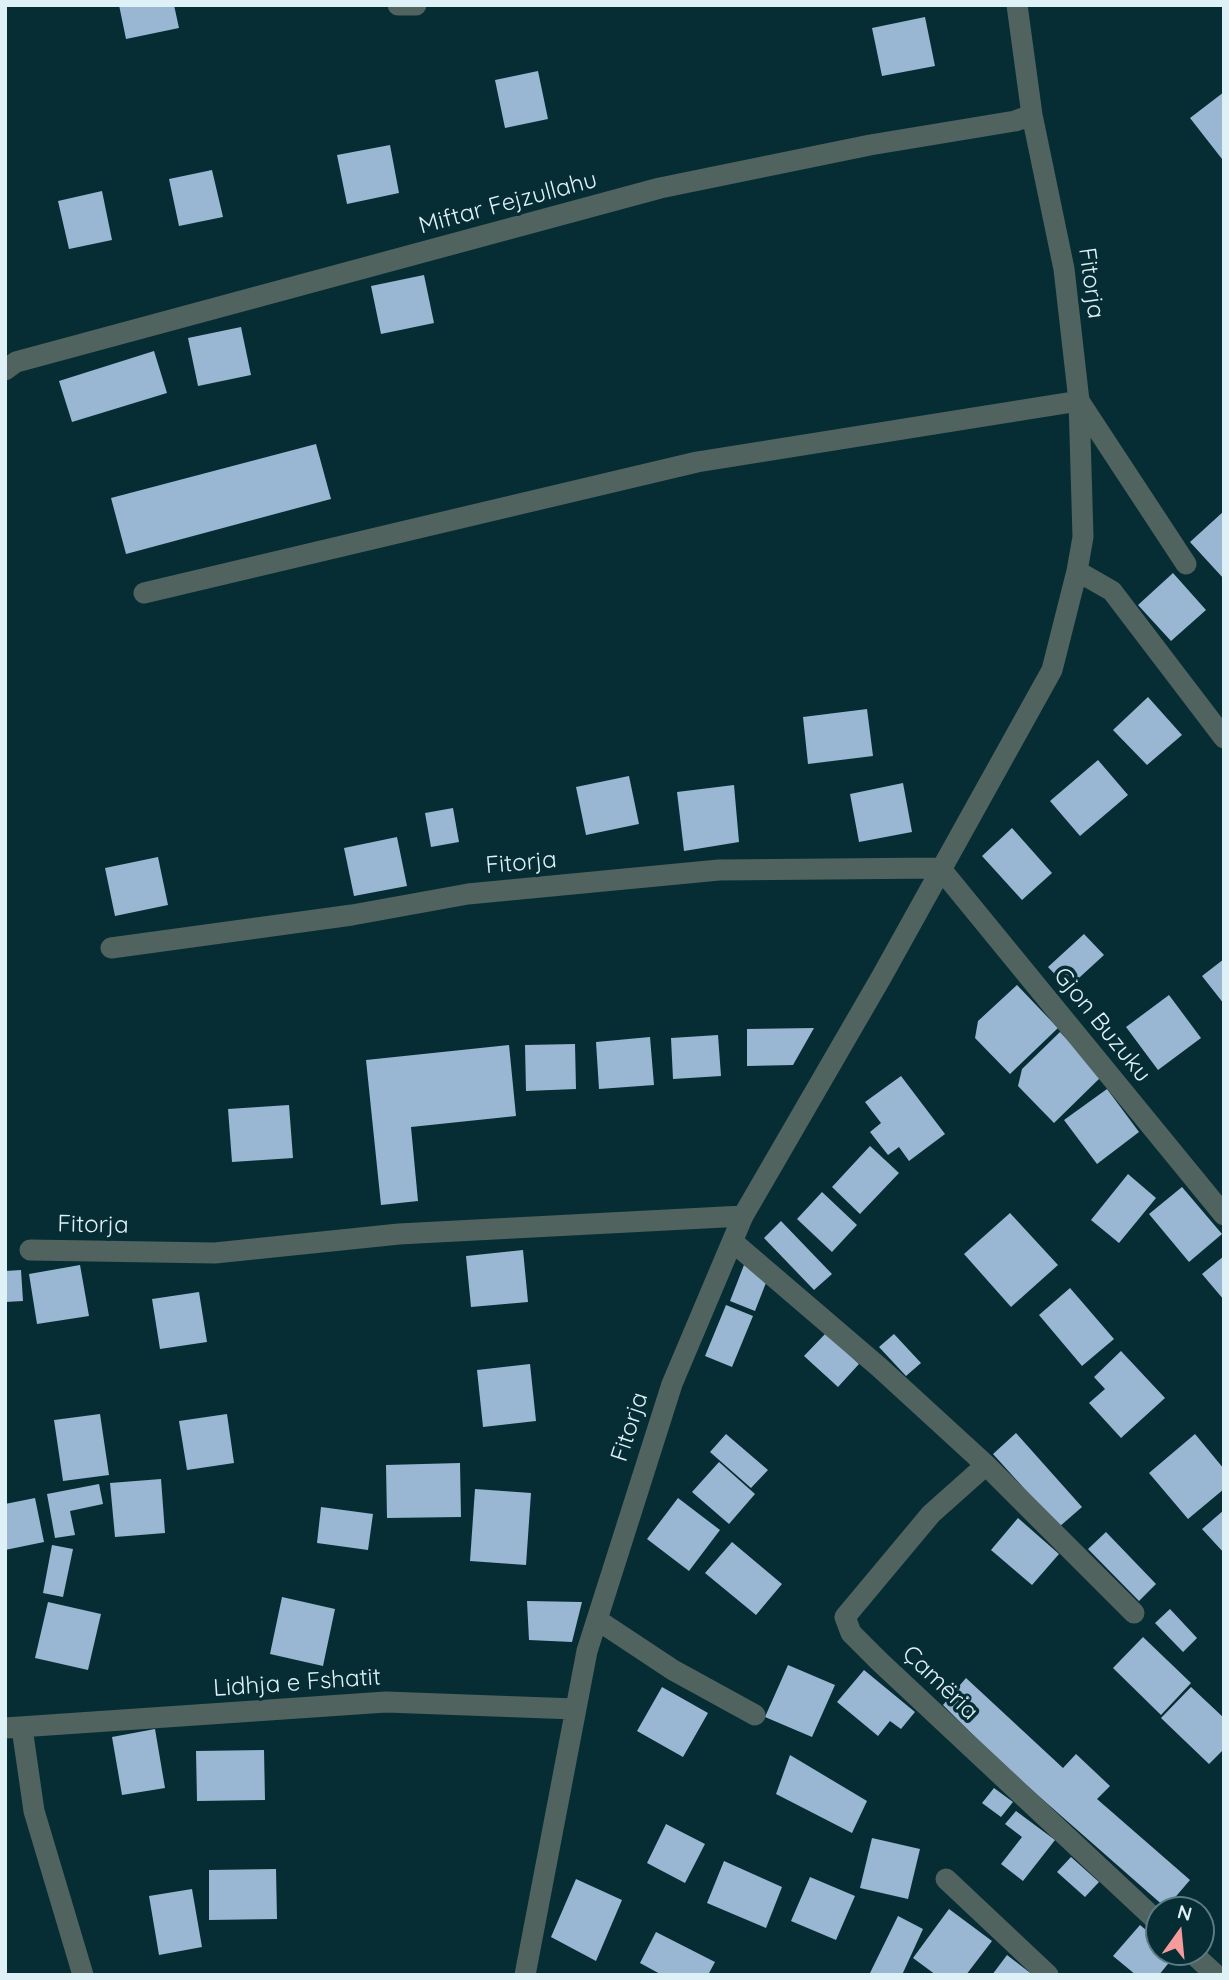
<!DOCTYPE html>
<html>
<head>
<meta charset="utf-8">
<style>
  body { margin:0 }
  #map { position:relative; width:1229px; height:1980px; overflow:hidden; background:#072d34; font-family:Quicksand,sans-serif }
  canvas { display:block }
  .frame { position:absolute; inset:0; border:7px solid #def1f6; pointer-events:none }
  .north { position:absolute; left:1145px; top:1896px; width:70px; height:70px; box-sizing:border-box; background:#072d34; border:2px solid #5d7b82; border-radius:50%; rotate:15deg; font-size:19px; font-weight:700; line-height:28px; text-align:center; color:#def1f6 }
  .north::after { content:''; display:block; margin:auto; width:24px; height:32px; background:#f59b9b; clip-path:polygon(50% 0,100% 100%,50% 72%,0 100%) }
</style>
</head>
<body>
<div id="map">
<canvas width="1229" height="1980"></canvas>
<div class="frame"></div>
<div class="north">N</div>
</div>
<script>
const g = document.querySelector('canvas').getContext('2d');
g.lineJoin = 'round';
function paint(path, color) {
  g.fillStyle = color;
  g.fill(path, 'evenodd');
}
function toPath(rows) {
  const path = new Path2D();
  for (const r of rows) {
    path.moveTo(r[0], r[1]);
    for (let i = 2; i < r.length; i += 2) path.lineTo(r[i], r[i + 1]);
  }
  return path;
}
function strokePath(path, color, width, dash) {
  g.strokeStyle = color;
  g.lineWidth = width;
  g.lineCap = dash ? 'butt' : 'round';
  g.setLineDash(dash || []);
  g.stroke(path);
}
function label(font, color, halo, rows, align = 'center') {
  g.font = font + ' Quicksand,sans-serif';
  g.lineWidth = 7;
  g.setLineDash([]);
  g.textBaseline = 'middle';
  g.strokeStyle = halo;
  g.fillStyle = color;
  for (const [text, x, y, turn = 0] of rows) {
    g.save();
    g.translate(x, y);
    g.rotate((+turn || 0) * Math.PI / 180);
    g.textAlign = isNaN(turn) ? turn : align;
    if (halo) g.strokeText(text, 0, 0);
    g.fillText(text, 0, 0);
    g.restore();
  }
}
const building = toPath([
  [119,5,174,5,179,28,126,39],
  [925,17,935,66,882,76,872,28],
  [538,71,548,119,505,128,495,80],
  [1224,92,1224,158,1222,159,1190,118],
  [390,145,399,193,347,204,337,155],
  [212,170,223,217,179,226,169,179],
  [102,191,112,240,69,249,58,201],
  [424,275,434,323,381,334,371,286],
  [241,327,251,375,198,386,188,338],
  [154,351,167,393,72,422,59,381],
  [316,444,331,499,126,554,111,498],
  [1224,511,1224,579,1190,542],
  [1173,573,1206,610,1171,641,1138,605],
  [1148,697,1182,735,1147,765,1113,730],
  [867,709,873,756,808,764,803,717],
  [1098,760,1128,795,1080,836,1050,801],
  [629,776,639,824,586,835,576,787],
  [903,783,912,832,859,842,850,794],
  [734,785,739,842,684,851,677,792],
  [453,808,459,842,431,847,425,813],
  [1012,828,1052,873,1022,900,982,856],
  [397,837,407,886,354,896,344,848],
  [158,857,168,905,115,916,105,868],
  [1084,934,1104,955,1068,988,1048,967],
  [1224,959,1224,1004,1202,976],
  [1017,985,1058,1028,1010,1074,975,1038,978,1021],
  [1169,995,1201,1038,1158,1070,1126,1027],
  [814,1028,793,1065,747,1066,747,1029],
  [1060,1032,1102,1076,1054,1123,1018,1086,1022,1069],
  [718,1035,721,1076,673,1079,671,1038],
  [650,1037,654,1085,599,1089,596,1042],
  [575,1044,576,1089,526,1091,525,1045],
  [509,1045,516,1116,411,1127,418,1201,381,1205,366,1060],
  [901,1076,945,1134,909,1161,899,1147,888,1155,870,1132,881,1123,865,1102],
  [1107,1089,1139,1132,1097,1164,1064,1120],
  [289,1105,293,1158,232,1162,228,1109],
  [870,1146,899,1173,860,1214,832,1187],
  [1128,1174,1156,1198,1119,1243,1091,1220],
  [1182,1187,1222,1234,1189,1262,1149,1214],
  [822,1192,857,1225,832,1252,797,1219],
  [1010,1213,1058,1265,1011,1307,964,1254],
  [781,1221,832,1274,814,1290,764,1238],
  [523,1250,528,1302,471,1307,466,1256],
  [1224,1256,1224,1300,1202,1274],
  [80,1265,89,1316,37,1324,29,1274],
  [744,1265,769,1275,755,1311,730,1301],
  [21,1270,23,1301,5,1302,5,1271],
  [1070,1288,1114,1339,1082,1366,1039,1315],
  [199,1292,207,1342,160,1349,152,1299],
  [726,1305,753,1316,732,1367,705,1356],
  [826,1333,859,1364,838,1387,804,1356],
  [894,1334,921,1363,906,1376,879,1347],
  [1121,1351,1165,1398,1121,1438,1089,1403,1105,1389,1094,1377],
  [530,1364,536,1421,483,1427,477,1370],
  [100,1414,109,1475,63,1481,54,1420],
  [227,1414,234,1463,187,1470,179,1421],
  [1016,1433,1082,1507,1059,1527,993,1454],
  [726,1434,768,1470,751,1488,710,1452],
  [1195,1434,1224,1469,1224,1489,1188,1519,1149,1473],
  [719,1462,755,1494,729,1524,692,1492],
  [460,1463,461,1517,387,1518,386,1465],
  [161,1479,165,1533,115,1537,110,1483],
  [99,1484,103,1504,70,1511,75,1535,55,1538,47,1494],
  [475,1489,531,1493,526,1565,470,1561],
  [35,1498,44,1542,5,1550,5,1504],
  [678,1498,720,1530,689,1571,647,1539],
  [321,1507,373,1514,368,1550,317,1543],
  [1224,1510,1224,1553,1202,1529],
  [1018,1518,1059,1554,1032,1585,991,1550],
  [1106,1532,1156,1584,1139,1601,1088,1549],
  [732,1542,782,1584,756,1615,705,1573],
  [52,1545,73,1549,63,1597,43,1593],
  [282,1597,335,1609,323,1666,270,1654],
  [527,1601,582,1602,572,1642,529,1640],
  [48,1602,101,1614,88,1670,35,1658],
  [1170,1609,1197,1638,1183,1652,1155,1623],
  [1143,1637,1191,1683,1161,1715,1113,1668],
  [788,1665,835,1685,812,1737,765,1717],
  [864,1670,915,1712,901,1729,890,1721,878,1736,837,1702],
  [966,1678,1063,1768,1076,1754,1110,1786,1097,1799,1190,1880,1166,1908,1000,1762,943,1705],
  [662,1687,708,1713,683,1757,637,1731],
  [1191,1687,1224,1718,1224,1749,1209,1764,1161,1718],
  [155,1729,165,1788,122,1795,112,1737],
  [264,1750,265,1800,197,1801,196,1751],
  [790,1755,867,1801,852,1833,776,1794],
  [994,1788,1013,1802,1001,1817,982,1803],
  [1016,1811,1055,1840,1023,1881,1001,1864,1022,1837,1005,1824],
  [666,1824,705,1844,685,1883,647,1863],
  [872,1838,920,1849,908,1899,860,1888],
  [1071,1857,1099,1882,1085,1897,1057,1872],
  [724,1861,782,1887,766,1928,707,1903],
  [276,1869,277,1919,209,1920,209,1870],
  [810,1877,855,1896,836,1940,791,1921],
  [576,1879,622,1900,596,1961,551,1937],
  [192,1889,202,1947,159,1955,149,1896],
  [949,1909,992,1941,966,1975,936,1975,913,1958],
  [898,1916,923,1929,902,1975,873,1975,870,1973],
  [1140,1925,1159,1941,1159,1952,1175,1955,1159,1975,1136,1975,1113,1956],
  [656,1932,715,1962,708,1975,662,1975,640,1963],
  [1007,1955,1033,1975,992,1975]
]);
const minor = toPath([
  [398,5,416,5],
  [5,370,16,362,660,188,870,145,1015,121,1032,115],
  [1077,571,1112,591,1224,738],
  [144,593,697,462,1079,401,1186,564],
  [940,868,1224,1215],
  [111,948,352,915,468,894,719,870,940,868],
  [733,1242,879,1367,986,1465],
  [30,1250,215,1253,399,1234,743,1216],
  [1134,1613,986,1465,931,1514,845,1617,851,1633,879,1661,1159,1923],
  [599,1621,673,1670,755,1715],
  [5,1728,386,1702,575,1709],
  [22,1728,34,1811,83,1975],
  [946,1879,1048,1975],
  [1191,1952,1216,1975],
  [525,1975,587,1651,672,1384,743,1216,882,976,1052,670,1077,571,1083,537,1079,401,1064,269,1032,115,1017,5]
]);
const streetNames = [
  ["Miftar Fejzullahu",508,203,-15],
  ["Fitorja",1091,283,82],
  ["Fitorja",521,863,-5],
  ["Gjon Buzuku",1102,1025,51],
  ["Fitorja",93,1225,1],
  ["Fitorja",630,1427,-72],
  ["Lidhja e Fshatit",297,1683,-4],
  ["Çamëria",940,1683,44]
];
paint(building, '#99b7d3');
strokePath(minor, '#50635f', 21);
label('24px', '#def1f6', '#072d34', streetNames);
</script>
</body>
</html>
